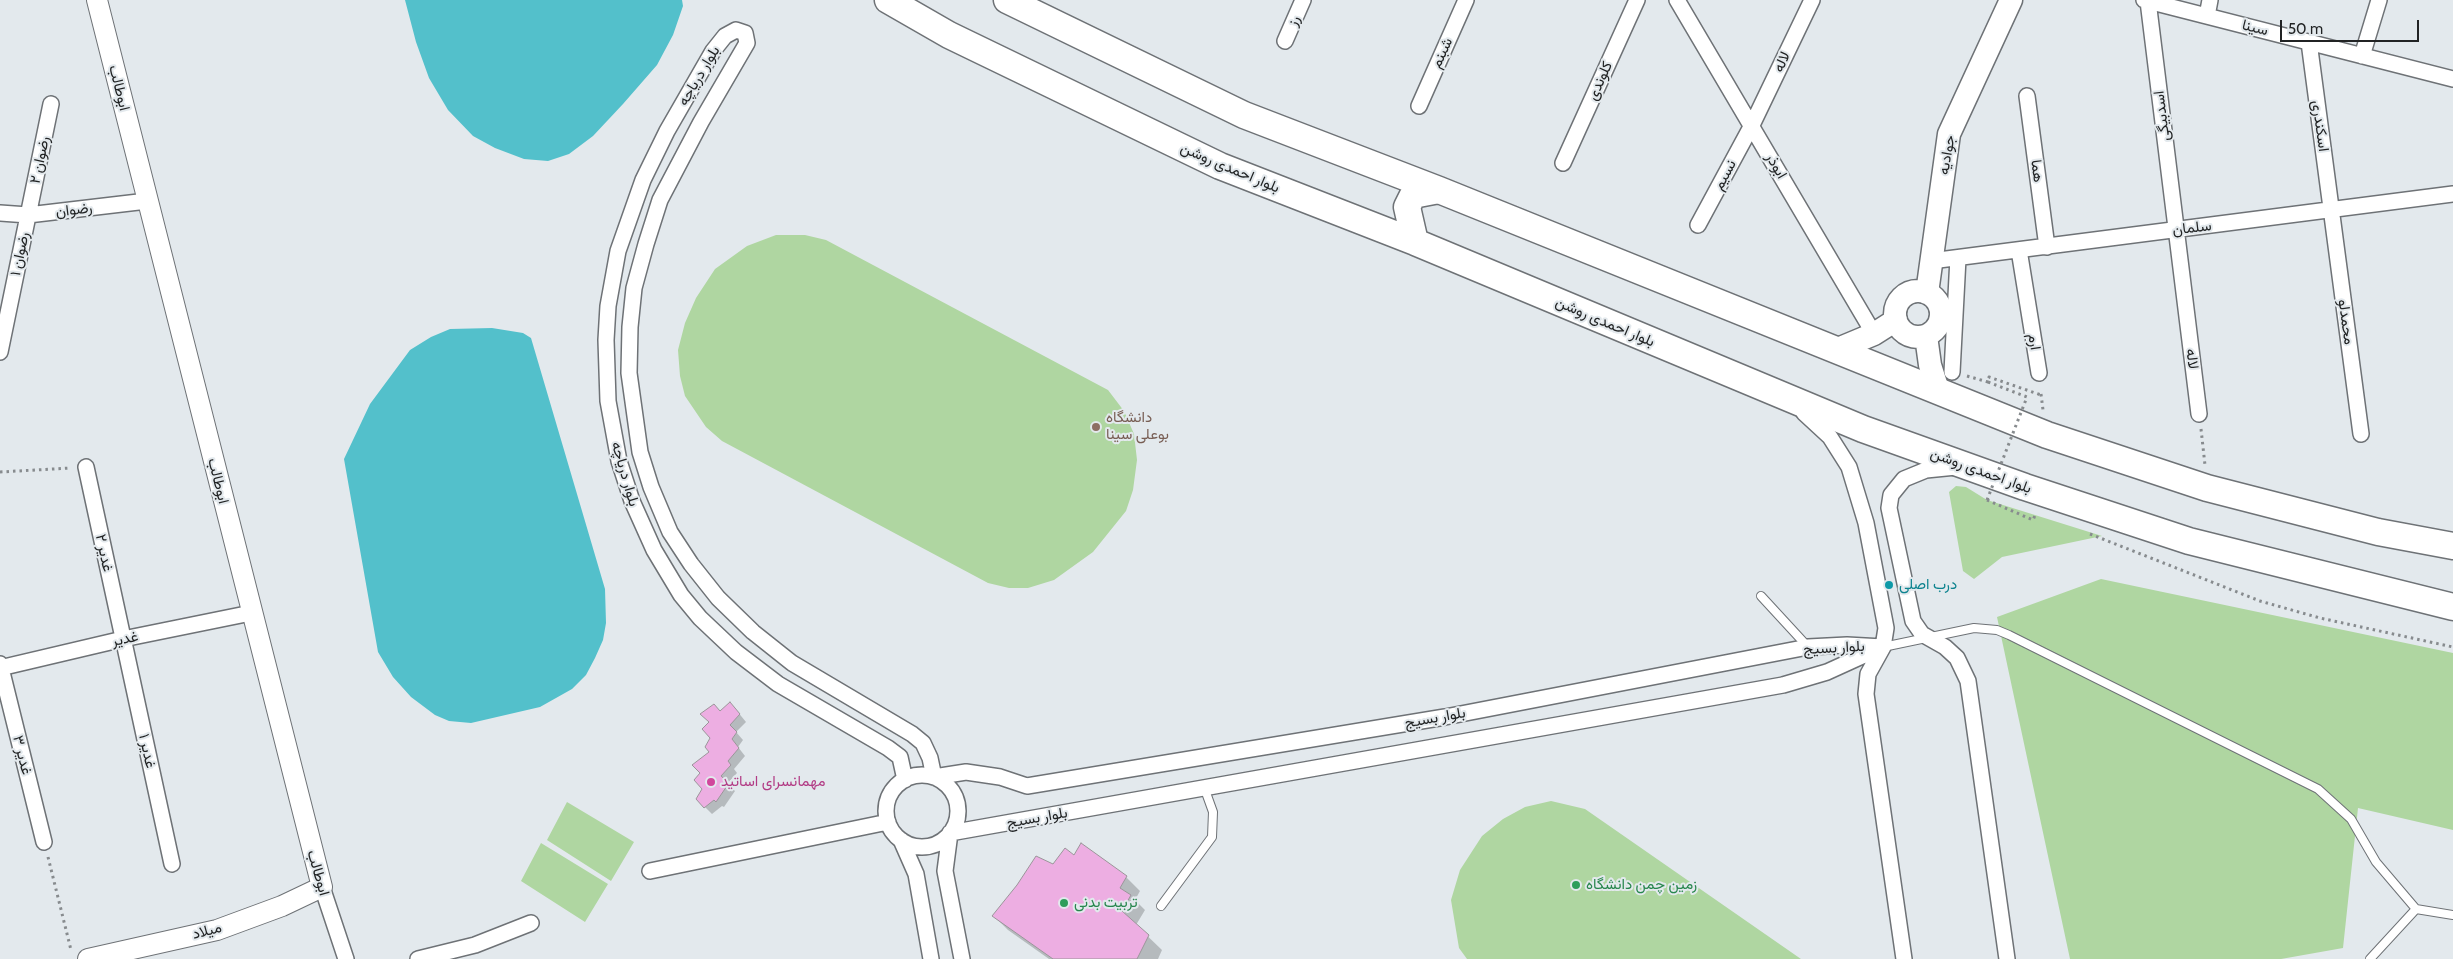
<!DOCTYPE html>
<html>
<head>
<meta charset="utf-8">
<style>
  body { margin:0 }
  #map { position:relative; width:2453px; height:959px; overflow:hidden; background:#e3e9ed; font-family:Cabin,sans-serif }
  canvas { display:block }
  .scale { position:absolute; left:2280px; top:20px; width:139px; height:22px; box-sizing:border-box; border:2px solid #212324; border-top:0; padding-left:6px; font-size:15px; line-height:18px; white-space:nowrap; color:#212324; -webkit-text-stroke:4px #e3e9ed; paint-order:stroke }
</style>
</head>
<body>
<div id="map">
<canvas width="2453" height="959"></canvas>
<div class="scale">50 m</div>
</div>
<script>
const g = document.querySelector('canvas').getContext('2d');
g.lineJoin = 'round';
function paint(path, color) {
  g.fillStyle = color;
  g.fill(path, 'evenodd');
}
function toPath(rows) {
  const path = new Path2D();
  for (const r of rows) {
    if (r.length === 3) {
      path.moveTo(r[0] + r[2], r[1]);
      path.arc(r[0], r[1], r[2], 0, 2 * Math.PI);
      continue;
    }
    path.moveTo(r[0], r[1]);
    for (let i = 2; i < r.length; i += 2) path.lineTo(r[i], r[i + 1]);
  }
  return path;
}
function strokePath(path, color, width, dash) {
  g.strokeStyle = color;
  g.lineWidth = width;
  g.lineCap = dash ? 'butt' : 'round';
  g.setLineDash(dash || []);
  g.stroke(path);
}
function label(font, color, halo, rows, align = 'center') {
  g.font = font + ' Cabin,Vazirmatn,sans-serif';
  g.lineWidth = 4;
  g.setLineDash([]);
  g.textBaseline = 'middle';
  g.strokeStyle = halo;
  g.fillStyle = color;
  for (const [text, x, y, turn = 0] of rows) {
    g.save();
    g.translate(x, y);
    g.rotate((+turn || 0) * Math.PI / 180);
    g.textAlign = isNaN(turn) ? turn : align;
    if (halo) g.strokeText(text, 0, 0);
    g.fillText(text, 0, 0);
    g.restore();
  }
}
const green = toPath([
  [776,235,805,235,826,240,1108,390,1124,411,1134,434,1137,460,1133,490,1126,511,1093,552,1054,580,1028,588,1009,588,988,583,722,441,706,427,685,396,680,376,678,350,685,323,696,298,715,269,747,246],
  [1956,486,1966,487,1987,500,2102,536,2002,557,1974,579,1963,571,1949,492],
  [2101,579,2453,653,2453,830,2358,808,2343,948,2281,959,2070,959,1997,617],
  [1551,801,1585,809,1801,959,1467,959,1459,948,1451,900,1460,870,1482,836,1503,819,1525,807],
  [567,802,634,842,611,881,547,840],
  [541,843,608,884,585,922,521,881]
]);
const water = toPath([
  [405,0,682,0,683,6,673,35,657,65,623,104,593,136,569,154,548,161,524,159,495,148,473,136,448,110,429,78,416,42],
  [492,328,523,333,531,338,605,589,606,623,603,640,595,658,586,675,572,689,540,707,471,723,449,721,435,715,411,697,393,677,378,652,344,459,370,404,410,350,431,337,450,329]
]);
const shadow = toPath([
  [737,711,746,722,736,732,743,740,738,747,745,756,734,769,737,773,727,784,735,791,724,807,722,806,712,814,705,807,702,773,711,752,721,712],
  [1074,857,1126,877,1140,891,1135,900,1145,910,1136,925,1162,950,1158,959,1049,959,1008,930,994,916,1054,865]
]);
const building = toPath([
  [730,702,740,714,730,725,737,732,732,739,739,748,728,761,731,765,721,776,729,783,716,802,714,800,704,808,696,799,702,789,694,780,700,773,692,765,709,752,705,747,710,738,702,729,709,722,700,714,714,704,720,711,730,702],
  [1081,843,1127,876,1120,888,1131,895,1122,911,1149,935,1137,959,1053,959,992,916,1017,885,1036,856,1053,864,1065,848,1074,855,1081,843]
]);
const path = toPath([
  [1967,376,1988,382,1989,377,2041,395],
  [1988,382,2027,397],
  [2041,394,2043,410],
  [2201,429,2205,465],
  [0,472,70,468],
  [1987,500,2033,520,2036,513],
  [2090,534,2260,601,2320,618,2453,647],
  [48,857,71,950]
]);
const service = toPath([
  [1761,596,1808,647],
  [1883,647,1974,628,1997,630,2009,635,2318,789,2351,819,2376,862,2416,909],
  [1161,906,1212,837,1213,812,1204,787],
  [2370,959,2416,909,2453,915]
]);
const minor = toPath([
  [1677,0,1874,334],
  [2144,0,2453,79],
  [2148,1,2199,414],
  [2207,16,2210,0],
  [1285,41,1303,0],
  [2309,42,2361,434],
  [2362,56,2379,0],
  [2027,96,2047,247],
  [1419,106,1466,0],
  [1563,163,1637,0],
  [0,213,28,215,147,201],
  [1698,225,1752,125,1812,0],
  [2019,250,2039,373],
  [1931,261,2453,194],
  [0,352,51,104],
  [1952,372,1958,258],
  [1804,413,1830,437,1849,467,1866,523,1886,628,1883,647,1868,674,1866,694,1904,959],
  [86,467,172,864],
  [1956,467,1926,470,1904,479,1891,495,1889,508,1913,621,1922,634,1945,647,1957,658,1968,681,2007,959],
  [0,664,44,842],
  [0,668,123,639,251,613],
  [922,811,36],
  [905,780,900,757,888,748,778,684,736,652,700,618,681,595,654,550,632,501,619,461,608,401,606,340,608,306,618,251,643,180,667,131,713,51,725,36,736,30,745,33,747,43,701,122,660,200,646,244,634,288,630,327,629,373,640,452,651,487,670,532,691,564,718,598,753,632,792,663,912,734,923,743,930,758,934,777,966,772,1000,777,1027,786,1445,717,1808,647,1847,645,1883,647],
  [901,840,916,874,931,959],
  [650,871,888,822],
  [322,887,346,959],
  [418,959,475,945,531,923],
  [962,959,945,871,950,833,1783,685,1827,672,1882,647]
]);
const tertiary = toPath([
  [88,959,217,930,282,906,322,887,97,0]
]);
const secondary = toPath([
  [1918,314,23],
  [1927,293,1949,134,2011,0],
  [1926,336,1930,365,1938,390],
  [1838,349,1874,334,1896,320]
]);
const trunk = toPath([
  [888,0,949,35,1220,166,1415,242,1863,429,2025,487,2189,541,2453,607],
  [1007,0,1244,115,1439,190,2047,435,2207,488,2378,532,2453,546],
  [1415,242,1407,207,1413,195,1439,190]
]);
const pathBridge = toPath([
  [1987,500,2027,397]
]);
const markers = [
  [1096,427,5,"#8d6e63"],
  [1889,585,5,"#0f9aa8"],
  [711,782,5,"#d1479c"],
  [1576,885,5,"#2e9e5b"],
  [1064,903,5,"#2e9e5b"]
];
const streetNames = [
  ["رز",1294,21,-67],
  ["سینا",2255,28,14],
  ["شبنم",1442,53,-66],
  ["لاله",1782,62,-65],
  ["بلوار دریاچه",699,76,-59],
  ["کلوندی",1600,81,-66],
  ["ابوطالب",119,88,76],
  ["اسدبیگی",2162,116,-97],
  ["اسکندری",2320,126,82],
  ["جوادیه",1947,155,-80],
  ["رضوان ۲",40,160,-78],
  ["ابوذر",1776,166,60],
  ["بلوار احمدی روشن",1230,168,23],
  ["هما",2037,171,83],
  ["نسیم",1725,175,-62],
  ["رضوان",74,210,-7],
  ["سلمان",2192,228,-7],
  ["رضوان ۱",20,254,-78],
  ["بلوار احمدی روشن",1605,322,23],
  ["محمدلو",2346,322,82],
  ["ارم",2034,342,81],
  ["لاله",2192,359,83],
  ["بلوار احمدی روشن",1981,471,20],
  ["بلوار دریاچه",625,474,74],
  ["ابوطالب",218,481,76],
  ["غدیر ۲",104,553,78],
  ["غدیر",125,639,-12],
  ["بلوار بسیج",1834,648,-3],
  ["بلوار بسیج",1435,718,-10],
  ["غدیر ۱",147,751,78],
  ["غدیر ۳",22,755,76],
  ["بلوار بسیج",1037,818,-10],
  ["ابوطالب",318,873,74],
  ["میلاد",207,931,-15]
];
const educationNames = [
  ["دانشگاه",1106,418],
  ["بوعلی سینا",1106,435]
];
const cultureNames = [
  ["درب اصلی",1899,585]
];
const hotelNames = [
  ["مهمانسرای اساتید",721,782]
];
const leisureNames = [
  ["زمین چمن دانشگاه",1586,885],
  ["تربیت بدنی",1074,903]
];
paint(green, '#afd6a1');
paint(water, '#53c0cb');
paint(shadow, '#0003');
paint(building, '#edaee2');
strokePath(building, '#9a9599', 1);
strokePath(service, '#6e7276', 10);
strokePath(minor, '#6e7276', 18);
strokePath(tertiary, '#6e7276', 22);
strokePath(secondary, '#6e7276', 25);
strokePath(trunk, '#6e7276', 29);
strokePath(path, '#878b8e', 3, [2.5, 4]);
strokePath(service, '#fff', 8);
strokePath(minor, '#fff', 15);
strokePath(tertiary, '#fff', 20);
strokePath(secondary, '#fff', 22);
strokePath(trunk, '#fff', 26);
strokePath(pathBridge, '#878b8e', 3, [2.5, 4]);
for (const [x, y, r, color] of markers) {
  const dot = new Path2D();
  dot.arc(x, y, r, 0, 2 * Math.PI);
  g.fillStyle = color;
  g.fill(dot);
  strokePath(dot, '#e3e9ed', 2);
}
label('15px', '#212324', '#e3e9ed', streetNames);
label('15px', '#785e54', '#e3e9ed', educationNames, 'left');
label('15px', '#0d838f', '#e3e9ed', cultureNames, 'left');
label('15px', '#b23c85', '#e3e9ed', hotelNames, 'left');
label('15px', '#27864d', '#e3e9ed', leisureNames, 'left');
</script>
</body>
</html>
